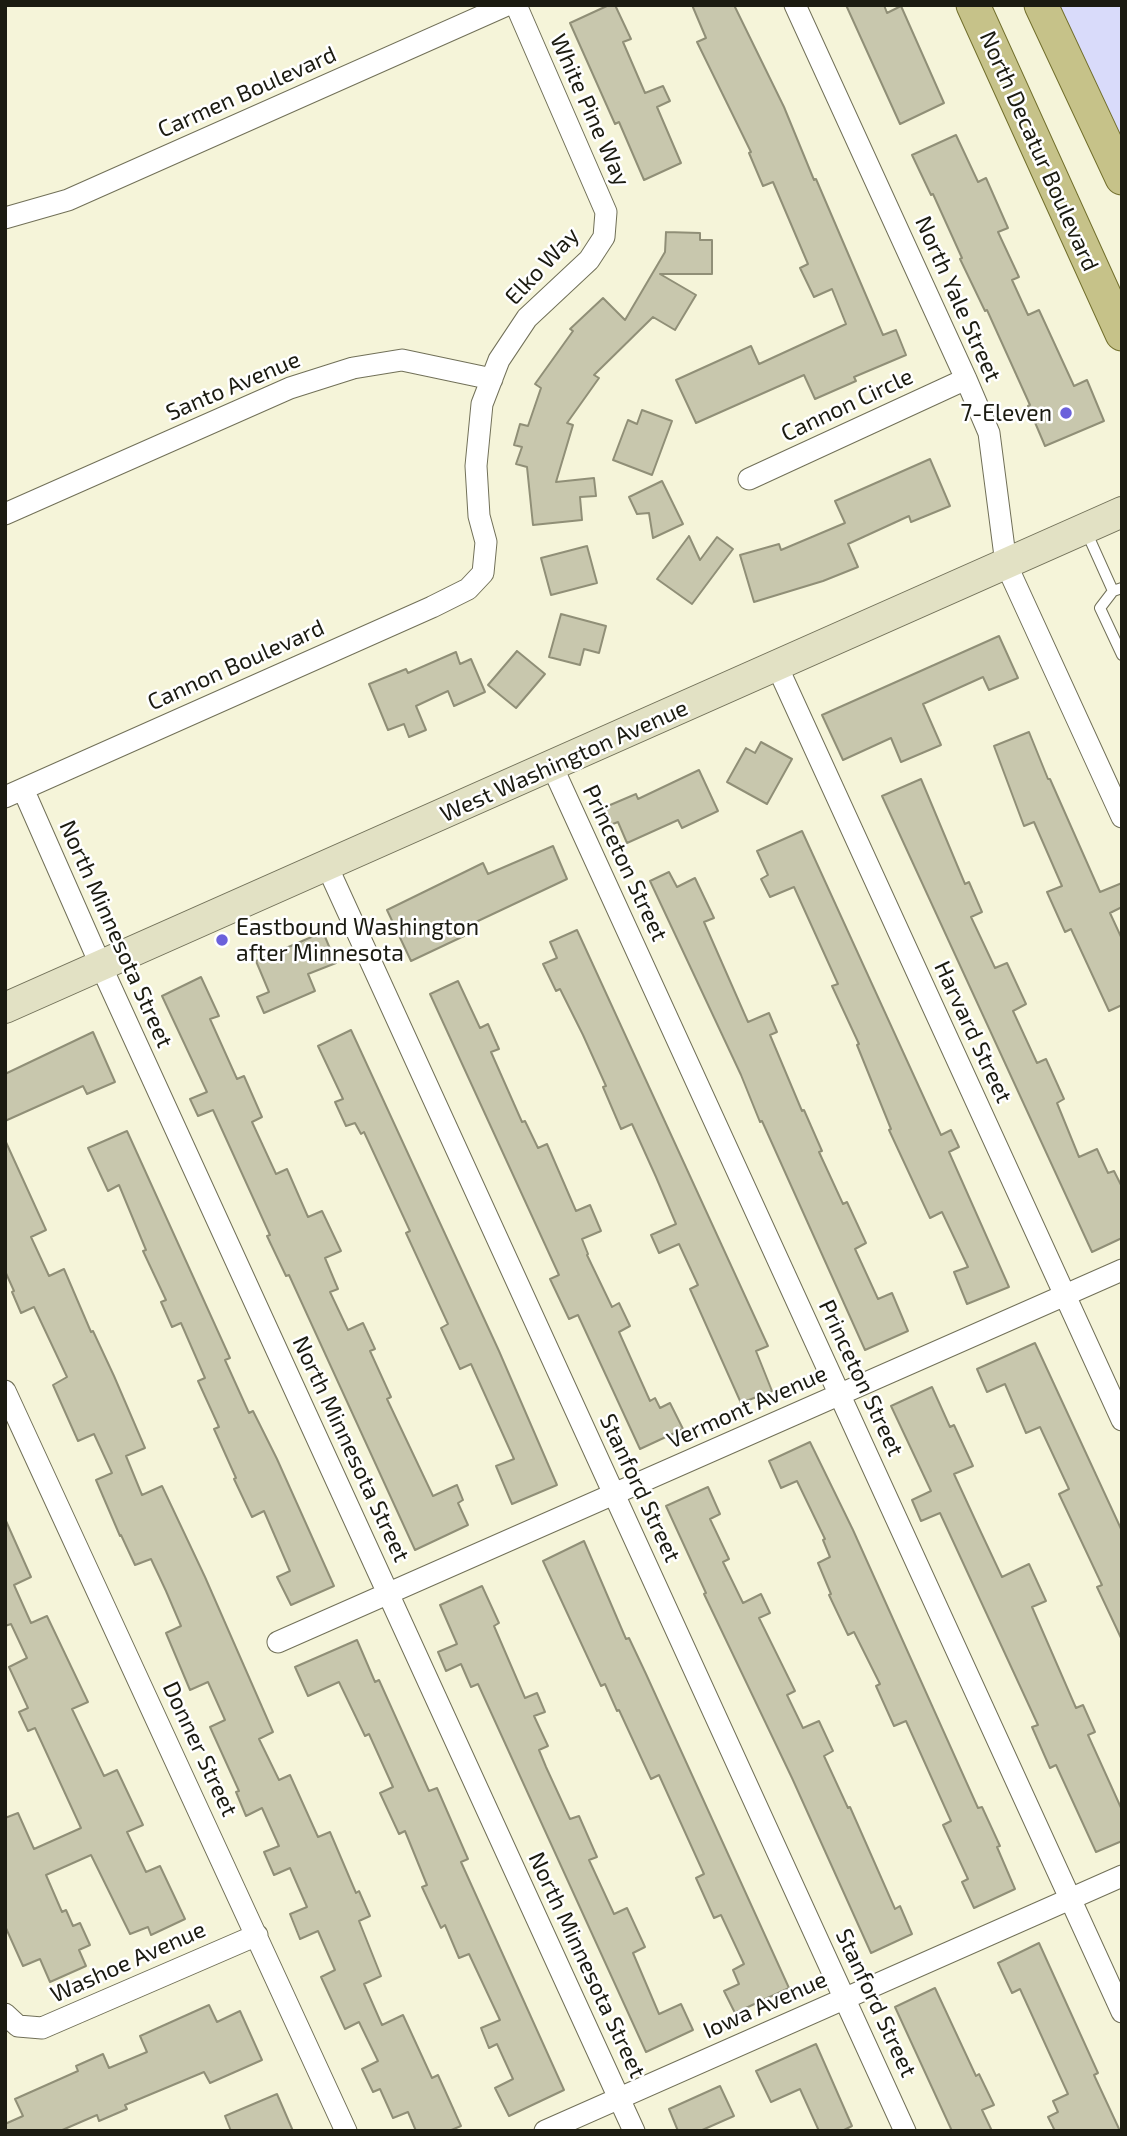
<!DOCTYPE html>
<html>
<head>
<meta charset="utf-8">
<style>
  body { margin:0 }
  #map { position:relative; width:1127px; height:2136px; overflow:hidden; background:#f5f4d9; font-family:"Exo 2",sans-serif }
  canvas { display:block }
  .frame { position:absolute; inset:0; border:7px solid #1b1b11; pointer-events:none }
</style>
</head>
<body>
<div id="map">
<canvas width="1127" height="2136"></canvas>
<div class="frame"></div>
</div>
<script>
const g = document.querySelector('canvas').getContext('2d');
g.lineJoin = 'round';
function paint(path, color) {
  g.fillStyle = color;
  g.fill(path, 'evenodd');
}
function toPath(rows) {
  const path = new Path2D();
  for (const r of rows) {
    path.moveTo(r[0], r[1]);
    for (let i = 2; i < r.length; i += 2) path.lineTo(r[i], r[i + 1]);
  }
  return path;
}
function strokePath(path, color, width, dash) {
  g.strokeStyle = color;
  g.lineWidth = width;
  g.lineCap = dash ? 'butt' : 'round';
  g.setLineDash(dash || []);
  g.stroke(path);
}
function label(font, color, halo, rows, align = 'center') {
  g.font = font + ' "Exo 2",sans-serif';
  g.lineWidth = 5;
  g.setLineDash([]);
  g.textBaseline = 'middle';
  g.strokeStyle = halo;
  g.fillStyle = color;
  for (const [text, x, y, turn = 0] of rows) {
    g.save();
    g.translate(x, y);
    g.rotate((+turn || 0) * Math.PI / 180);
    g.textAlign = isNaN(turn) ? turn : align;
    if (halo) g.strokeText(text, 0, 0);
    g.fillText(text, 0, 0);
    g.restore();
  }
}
const green = toPath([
  [1042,5,1122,5,1122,195]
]);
const building = toPath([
  [609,5,615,5,631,39,623,42,645,93,663,86,670,101,657,107,681,163,644,180,619,122,615,124,570,23,609,5],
  [692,5,734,5,784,107,814,180,816,179,883,335,896,330,906,355,854,377,856,381,815,399,804,375,696,423,676,380,751,346,759,364,846,324,832,289,814,297,800,268,808,264,773,182,763,186,749,153,751,152,697,42,706,38,692,5],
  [846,5,884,5,887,13,901,6,944,103,900,124,846,5],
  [956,135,978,182,986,178,1008,228,998,232,1019,277,1012,280,1028,315,1039,310,1074,386,1087,380,1104,421,1045,446,1028,406,1030,405,987,310,985,311,960,259,962,258,933,194,931,195,912,155,956,135],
  [666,232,700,233,700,240,712,240,712,274,660,274,696,295,675,330,653,317,594,375,599,378,567,423,573,425,556,482,594,478,596,496,580,497,582,520,533,525,527,467,516,464,522,447,514,445,520,424,528,426,541,388,535,384,573,331,570,329,603,298,625,320,665,252,666,232],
  [642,410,672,421,652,475,613,460,628,420,637,424,642,410],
  [930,459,950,506,911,522,909,516,848,544,858,567,823,581,754,602,740,555,779,544,781,550,845,523,835,501,930,459],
  [662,481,683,524,653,538,649,513,637,514,629,497,662,481],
  [689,536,700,560,717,537,733,549,692,604,657,579,689,536],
  [587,546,597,583,551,595,541,558,587,546],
  [561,614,606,626,599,653,584,649,580,665,549,657,561,614],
  [999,636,1018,678,989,690,983,677,923,704,941,745,901,762,891,738,843,760,822,715,999,636],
  [517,651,545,674,516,708,488,685,517,651],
  [456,652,460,664,471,659,485,692,454,706,448,691,416,706,426,730,409,737,404,724,388,730,369,684,406,669,408,673,456,652],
  [1029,732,1048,779,1050,779,1100,892,1122,883,1122,907,1110,913,1122,939,1122,1005,1109,1011,1071,929,1065,932,1047,892,1062,886,1034,822,1024,826,994,746,1029,732],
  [761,742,792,759,767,804,727,782,746,748,755,753,761,742],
  [699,770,718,811,682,828,678,820,627,843,618,822,610,825,603,808,636,794,638,799,699,770],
  [921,779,965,884,969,882,982,912,971,917,995,968,1007,963,1026,1004,1013,1011,1037,1063,1046,1059,1064,1099,1057,1103,1079,1157,1097,1149,1108,1173,1114,1171,1122,1187,1122,1238,1092,1252,882,796,921,779],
  [802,831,941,1135,951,1130,959,1147,949,1152,1009,1287,967,1304,954,1272,968,1267,942,1212,930,1218,889,1130,891,1129,857,1045,859,1044,832,986,838,984,794,887,770,897,761,879,768,875,757,851,802,831],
  [553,846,567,879,461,929,464,936,411,961,387,910,483,863,488,874,553,846],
  [669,872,677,887,695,878,714,918,704,922,748,1022,769,1013,777,1032,770,1035,802,1111,804,1110,822,1151,819,1152,843,1204,847,1202,866,1243,855,1249,878,1299,892,1293,908,1331,865,1350,762,1121,760,1122,741,1075,650,881,669,872],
  [577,930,768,1346,756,1351,772,1391,741,1403,690,1289,698,1285,679,1244,659,1253,651,1235,676,1224,656,1177,632,1124,621,1129,603,1087,606,1086,583,1035,560,989,556,991,543,964,557,958,550,942,577,930],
  [323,932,336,963,308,974,315,991,264,1013,257,997,269,992,256,961,323,932],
  [201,977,219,1016,210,1019,237,1079,244,1076,262,1117,252,1122,276,1174,287,1169,308,1217,322,1211,341,1251,325,1258,338,1289,330,1292,348,1330,363,1323,375,1349,370,1351,391,1397,387,1399,433,1496,457,1485,463,1500,458,1503,468,1525,415,1550,289,1275,286,1276,267,1236,270,1235,213,1110,198,1116,190,1099,207,1092,162,996,201,977],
  [458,981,480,1028,488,1024,499,1049,491,1052,522,1122,525,1121,538,1148,547,1144,576,1211,590,1205,601,1231,582,1239,588,1254,587,1255,612,1307,619,1303,630,1326,619,1332,650,1401,655,1398,660,1408,670,1403,683,1429,640,1449,578,1315,569,1319,550,1279,559,1275,430,994,458,981],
  [351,1030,499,1351,557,1485,512,1504,496,1466,514,1459,471,1364,460,1369,441,1328,448,1324,406,1233,410,1231,364,1132,361,1134,355,1123,346,1126,335,1102,343,1099,318,1046,351,1030],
  [93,1032,115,1082,87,1094,83,1086,5,1121,5,1074,93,1032],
  [127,1131,230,1358,225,1360,249,1413,253,1411,277,1459,334,1586,291,1605,277,1577,290,1571,264,1511,252,1517,234,1479,236,1478,214,1429,219,1427,198,1381,205,1378,181,1323,172,1327,161,1302,166,1300,143,1251,146,1250,119,1185,108,1191,88,1148,127,1131],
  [5,1140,46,1230,31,1237,49,1276,64,1269,91,1332,93,1331,114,1376,145,1448,126,1456,142,1495,162,1486,205,1577,273,1732,259,1739,279,1780,290,1775,318,1837,330,1832,356,1893,359,1891,370,1916,359,1921,381,1976,364,1984,382,2025,403,2015,432,2078,438,2075,461,2126,449,2131,416,2131,408,2112,393,2118,380,2089,373,2092,362,2069,378,2061,359,2022,345,2029,321,1977,335,1970,318,1931,300,1939,290,1914,307,1907,290,1868,274,1875,264,1852,279,1846,262,1808,246,1816,236,1792,239,1791,210,1727,225,1720,208,1682,190,1690,166,1633,181,1626,166,1591,151,1559,135,1565,121,1535,120,1536,96,1480,112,1473,94,1434,78,1441,53,1385,67,1377,34,1307,21,1313,12,1292,14,1291,5,1271,5,1140],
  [1035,1343,1122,1531,1122,1640,1097,1587,1102,1585,1059,1494,1069,1489,1040,1427,1026,1433,1005,1384,987,1392,977,1369,1035,1343],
  [932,1387,950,1427,954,1425,973,1466,954,1474,978,1526,1002,1577,1029,1564,1046,1601,1032,1607,1076,1708,1083,1705,1095,1732,1088,1735,1122,1810,1122,1841,1096,1852,1056,1765,1050,1768,1032,1727,1038,1725,940,1513,921,1521,912,1500,931,1491,891,1406,932,1387],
  [810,1442,853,1530,978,1808,982,1807,1000,1846,997,1847,1015,1889,974,1908,962,1882,968,1879,943,1825,951,1821,906,1721,894,1726,876,1686,880,1684,854,1632,848,1635,829,1595,831,1594,818,1563,830,1557,823,1540,825,1539,797,1481,781,1488,769,1461,810,1442],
  [708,1487,720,1514,710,1519,729,1559,723,1562,743,1603,761,1594,770,1613,759,1618,795,1691,787,1695,803,1728,819,1721,833,1751,824,1756,848,1808,850,1807,895,1909,900,1906,912,1934,871,1953,792,1778,704,1594,706,1593,666,1506,708,1487],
  [6,1521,31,1577,14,1585,31,1623,47,1616,88,1702,72,1709,104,1776,117,1770,143,1825,127,1832,146,1872,160,1866,185,1919,151,1935,148,1927,130,1934,91,1855,46,1875,62,1912,66,1910,73,1926,80,1923,90,1945,79,1950,86,1966,50,1982,40,1959,23,1966,5,1926,5,1818,18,1813,34,1849,81,1828,35,1728,28,1731,19,1712,28,1708,9,1667,27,1658,11,1624,5,1626,6,1521],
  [584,1541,626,1639,629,1638,646,1674,789,1988,735,2013,724,1991,739,1984,733,1970,744,1964,721,1915,714,1918,696,1878,704,1874,659,1775,651,1779,619,1710,617,1711,605,1684,601,1686,543,1561,584,1541],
  [482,1586,499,1623,494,1626,525,1698,537,1693,545,1712,534,1716,548,1746,539,1750,546,1767,570,1819,579,1816,597,1857,589,1860,614,1914,627,1908,645,1947,633,1953,659,2014,681,2004,693,2030,646,2052,478,1684,471,1687,461,1664,446,1671,438,1652,457,1644,440,1605,482,1586],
  [357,1640,375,1682,379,1680,429,1791,437,1788,468,1859,461,1862,564,2090,509,2116,495,2088,513,2079,497,2044,489,2048,481,2028,500,2020,469,1954,459,1958,445,1925,441,1928,422,1887,427,1885,405,1831,399,1834,380,1793,393,1787,369,1734,365,1736,339,1682,308,1696,295,1667,357,1640],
  [1039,1943,1098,2073,1094,2075,1120,2131,1055,2131,1048,2117,1058,2112,1053,2101,1068,2094,1020,1989,1012,1993,998,1963,1039,1943],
  [935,1988,976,2076,979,2074,994,2105,982,2110,992,2131,952,2131,895,2007,935,1988],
  [209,2005,217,2022,240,2011,262,2060,210,2083,204,2072,125,2105,127,2109,99,2121,97,2115,60,2131,5,2131,5,2124,23,2116,15,2099,78,2071,76,2066,103,2054,109,2068,147,2052,140,2036,209,2005],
  [816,2044,852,2126,842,2131,819,2131,800,2089,771,2102,756,2071,816,2044],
  [720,2086,734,2116,700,2131,678,2131,669,2109,720,2086],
  [277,2094,293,2131,231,2131,225,2116,277,2094]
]);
const lane = toPath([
  [1086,531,1113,591,1122,588],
  [1113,591,1100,608,1122,655]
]);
const street = toPath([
  [795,5,966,379,989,433,1006,564,1122,817],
  [5,218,68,200,507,5],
  [749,479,966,379],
  [5,514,290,388,353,368,402,360,492,379],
  [777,666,1122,1420],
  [552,766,1122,2012],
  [23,789,101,966,634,2131],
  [5,797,432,607,468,589,483,573,486,542,479,516,476,466,482,404,499,360,527,318,589,260,604,237,606,212,516,5],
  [327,866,905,2131],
  [5,1391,346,2131],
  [278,1642,1122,1270],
  [5,2014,18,2026,42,2028,257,1935],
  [545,2131,1122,1876]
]);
const secondary = toPath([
  [5,1008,1122,512]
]);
const primary = toPath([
  [973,5,1122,334],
  [1041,5,1122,178]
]);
const markers = [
  [1066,413,7,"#6b61db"],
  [222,940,7,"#6b61db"]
];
const streetNames = [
  ["Carmen Boulevard",247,92,-24],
  ["White Pine Way",590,110,66],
  ["North Decatur Boulevard",1039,151,66],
  ["Elko Way",542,266,-47],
  ["North Yale Street",958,299,66],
  ["Santo Avenue",233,386,-23],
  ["Cannon Circle",847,405,-25],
  ["Cannon Boulevard",236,665,-24],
  ["West Washington Avenue",564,761,-24],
  ["Princeton Street",625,863,65],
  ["North Minnesota Street",116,934,66],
  ["Harvard Street",973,1032,65],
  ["Princeton Street",861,1378,65],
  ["Vermont Avenue",747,1407,-24],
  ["North Minnesota Street",351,1449,65],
  ["Stanford Street",640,1488,65],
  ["Donner Street",200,1749,65],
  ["Washoe Avenue",128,1962,-24],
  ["North Minnesota Street",587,1965,65],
  ["Stanford Street",876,2003,65],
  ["Iowa Avenue",765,2005,-24]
];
const poiNames = [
  ["7-Eleven",1052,413],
  ["Eastbound Washington",236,927,"left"],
  ["after Minnesota",236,953,"left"]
];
paint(green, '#d9dbfa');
paint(building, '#c8c7ad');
strokePath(building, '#908f77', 2);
strokePath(lane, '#717058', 12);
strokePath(street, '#717058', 23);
strokePath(secondary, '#717058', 32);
strokePath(primary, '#716e2c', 35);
strokePath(lane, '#fff', 10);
strokePath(street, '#fff', 21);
strokePath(secondary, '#e2e1c4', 30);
strokePath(primary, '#c6c289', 33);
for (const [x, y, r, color] of markers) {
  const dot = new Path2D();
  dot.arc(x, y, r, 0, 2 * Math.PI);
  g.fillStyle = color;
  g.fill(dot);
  strokePath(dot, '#fff', 2.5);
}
label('23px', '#1b1b11', '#fff', streetNames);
label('23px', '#1b1b11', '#fff', poiNames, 'right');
</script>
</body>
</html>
